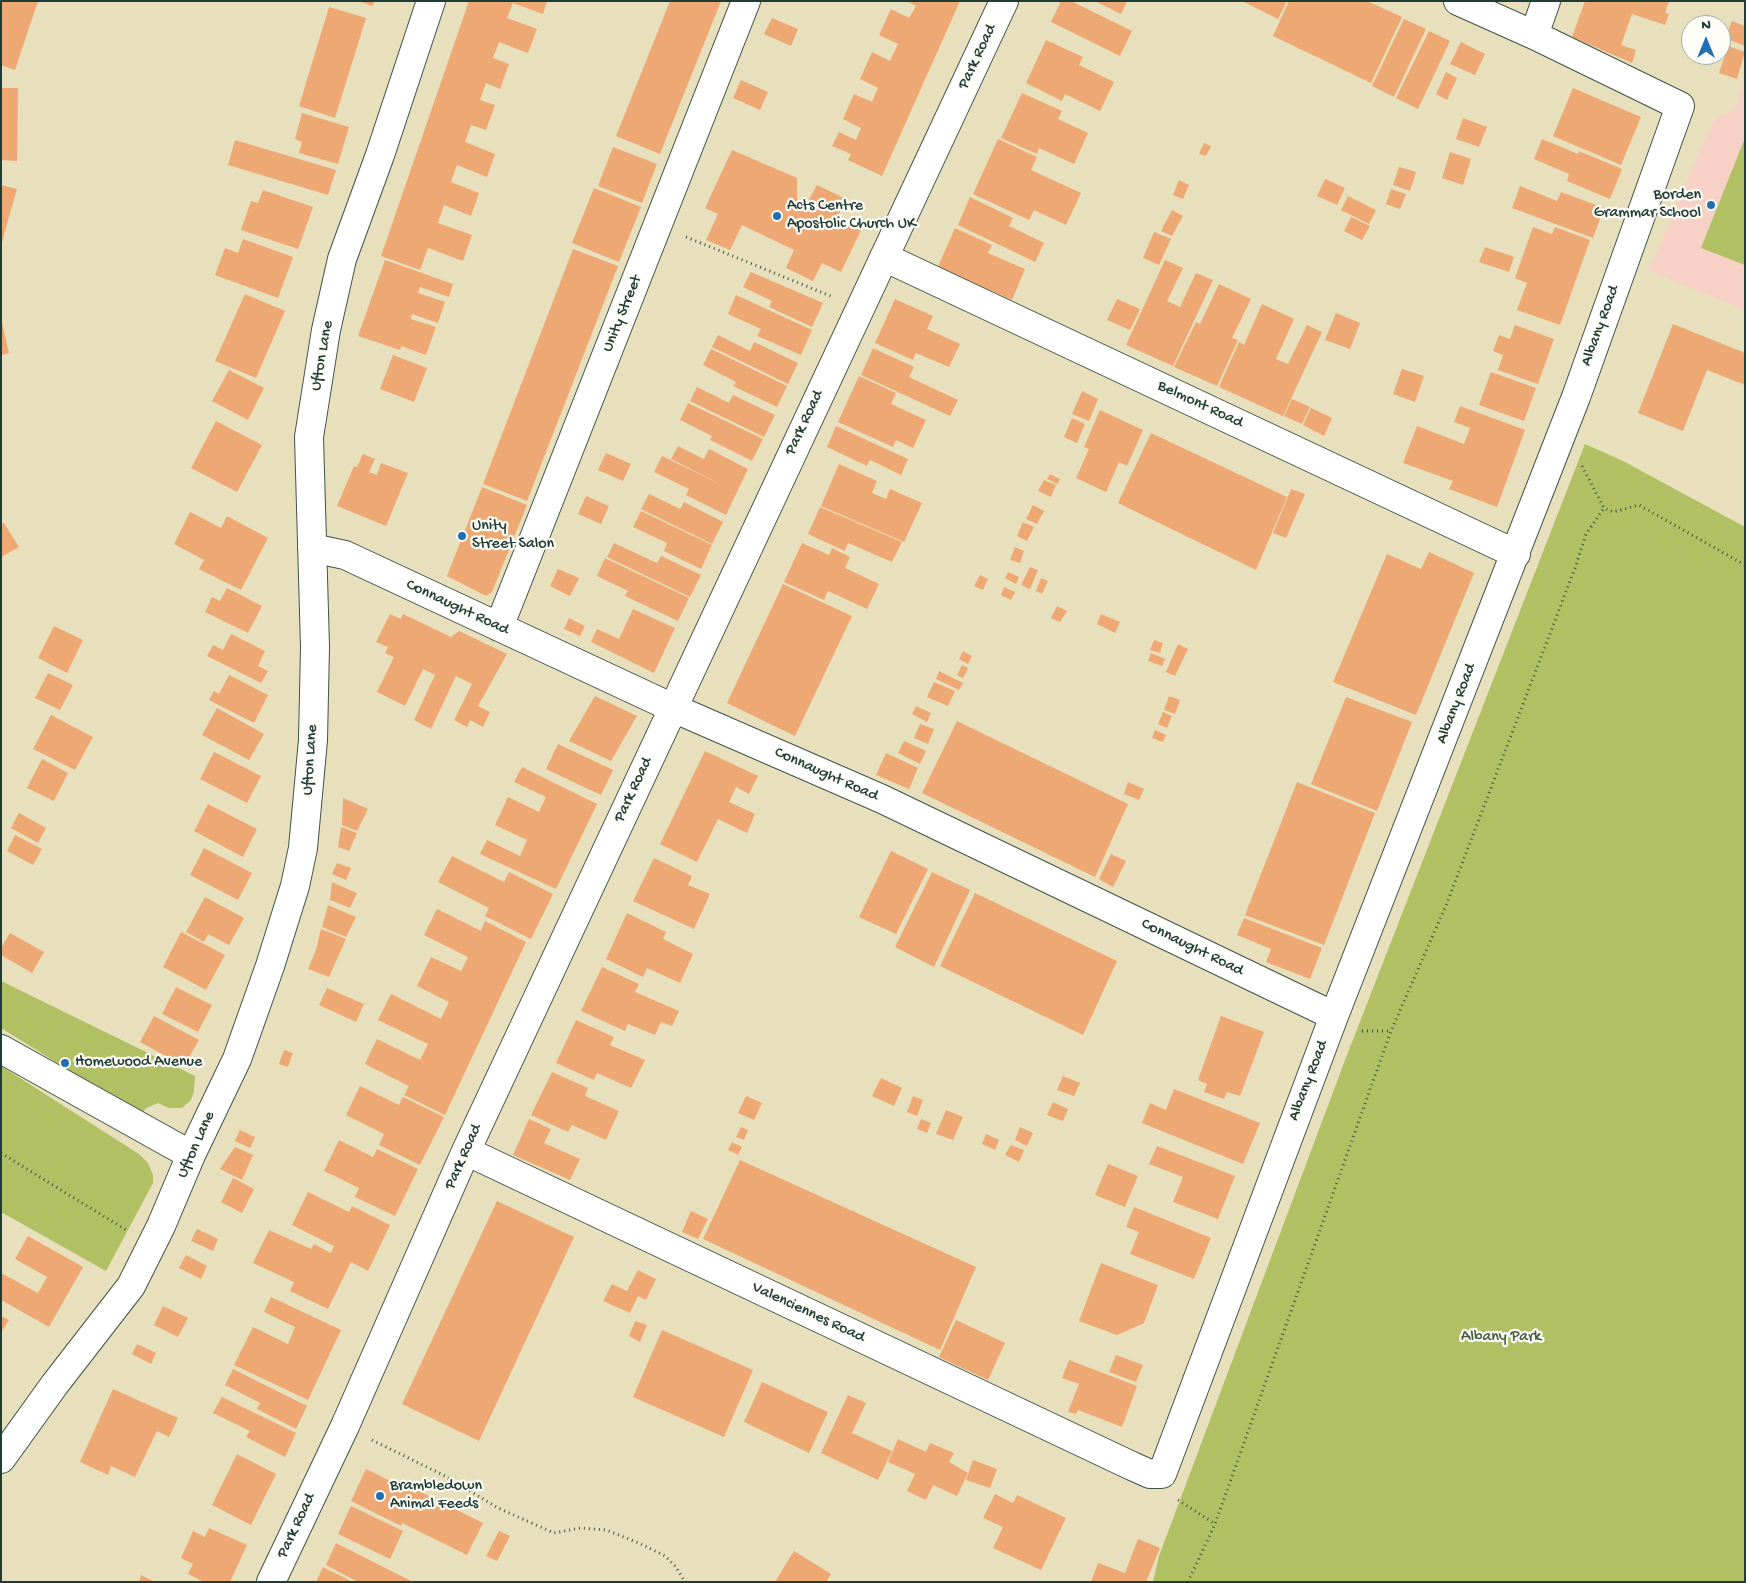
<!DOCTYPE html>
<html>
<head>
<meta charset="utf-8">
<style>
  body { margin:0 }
  #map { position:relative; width:1746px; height:1583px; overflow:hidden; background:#e8e0bc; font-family:"Gochi Hand",sans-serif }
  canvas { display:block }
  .frame { position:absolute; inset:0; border:2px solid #1f3d34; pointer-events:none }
  .north { position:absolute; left:1681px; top:15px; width:50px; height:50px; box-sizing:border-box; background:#fdfcf7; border:1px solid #a4b0a9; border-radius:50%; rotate:0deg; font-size:14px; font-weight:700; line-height:20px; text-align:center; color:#1f3d34 }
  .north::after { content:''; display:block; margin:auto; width:18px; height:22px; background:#1f6fb2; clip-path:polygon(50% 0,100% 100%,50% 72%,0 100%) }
</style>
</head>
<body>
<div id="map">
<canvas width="1746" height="1583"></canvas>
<div class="frame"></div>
<div class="north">N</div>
</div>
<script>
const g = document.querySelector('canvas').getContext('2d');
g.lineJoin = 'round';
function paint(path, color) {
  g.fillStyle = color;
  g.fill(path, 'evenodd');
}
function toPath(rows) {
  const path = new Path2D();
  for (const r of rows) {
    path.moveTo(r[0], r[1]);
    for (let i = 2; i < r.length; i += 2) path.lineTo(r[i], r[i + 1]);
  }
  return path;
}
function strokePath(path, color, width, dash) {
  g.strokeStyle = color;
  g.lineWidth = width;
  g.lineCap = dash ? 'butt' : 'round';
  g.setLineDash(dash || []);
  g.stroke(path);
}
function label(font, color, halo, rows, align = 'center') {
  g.font = font + ' "Gochi Hand",sans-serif';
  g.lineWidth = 4.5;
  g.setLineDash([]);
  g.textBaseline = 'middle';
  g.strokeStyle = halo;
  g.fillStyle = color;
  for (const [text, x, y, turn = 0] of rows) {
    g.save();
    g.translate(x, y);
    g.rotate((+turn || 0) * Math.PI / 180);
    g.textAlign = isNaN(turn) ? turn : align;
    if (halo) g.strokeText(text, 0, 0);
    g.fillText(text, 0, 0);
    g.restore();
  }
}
const built = toPath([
  [1745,80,1745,310,1649,271,1705,139,1716,117,1734,111]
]);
const green = toPath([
  [1745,138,1745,265,1701,248],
  [1585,444,1623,461,1745,527,1745,1582,1153,1582,1159,1556,1347,1055],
  [1,981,195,1076,194,1091,191,1100,182,1108,169,1108,158,1103,146,1108,141,1115,1,1028],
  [1,1066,139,1154,148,1163,153,1175,153,1183,106,1271,1,1212]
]);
const building = toPath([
  [1,1,38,1,15,70,1,65],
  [358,1,374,1,373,6],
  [469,1,547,1,543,14,513,3,507,18,537,29,528,53,499,42,493,58,509,64,500,89,486,83,480,100,495,105,486,130,471,125,465,142,495,154,487,177,457,165,451,182,479,193,471,216,444,205,438,223,472,235,463,261,428,248,420,270,381,256],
  [670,1,721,1,660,154,616,136],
  [906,1,960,1,882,176,848,160,851,154,832,146,839,132,856,140,861,128,843,119,854,94,872,102,878,88,860,79,872,52,890,61,898,44,879,35,891,9,909,18,916,6],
  [1061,1,1071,1,1132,31,1120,56,1051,22],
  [1095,1,1127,1,1121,14],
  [1242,1,1287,1,1278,19],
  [1289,1,1367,1,1402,17,1371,83,1273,36],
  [1585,1,1669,1,1665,13,1669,14,1665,25,1632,14,1621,45,1636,50,1632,63,1572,37],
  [329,7,366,18,335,118,299,106],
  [772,18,798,29,791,46,764,34],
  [1404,19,1426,29,1394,97,1372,86],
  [1732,21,1745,26,1745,46,1725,38],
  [1429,31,1450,41,1418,109,1396,98],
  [1046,40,1083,57,1079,65,1114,82,1100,111,1065,94,1062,101,1026,83],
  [1461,42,1485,54,1475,75,1450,64],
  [1728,46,1745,52,1737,79,1719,73],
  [1446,72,1457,78,1447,100,1436,94],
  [741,80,768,92,760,110,733,98],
  [1,88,18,88,17,161,1,160],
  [1573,88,1641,117,1621,165,1553,136],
  [1022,93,1062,111,1058,119,1088,133,1074,164,1039,148,1037,154,1001,138],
  [302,113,349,127,338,164,299,153,302,142,295,139],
  [1463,118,1487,127,1479,147,1456,139],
  [998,139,1037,157,1031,170,1081,193,1066,225,1034,210,1029,220,973,194],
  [1542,139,1578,154,1579,151,1622,169,1610,199,1567,181,1569,174,1534,159],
  [235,140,336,170,328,195,228,165],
  [1204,143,1211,146,1206,156,1199,154],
  [613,147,657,164,642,203,598,186],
  [732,150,797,178,797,201,806,205,817,185,846,199,837,218,861,230,841,272,822,263,813,281,786,268,794,250,742,225,730,250,706,240,718,214,705,208],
  [1450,152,1471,159,1463,185,1442,178],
  [1399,167,1416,172,1410,191,1393,185],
  [1325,179,1345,188,1337,205,1317,196],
  [1179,180,1189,185,1183,199,1173,195],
  [1,185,17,189,2,242,1,242],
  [1520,186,1557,201,1561,192,1604,208,1593,238,1512,208],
  [594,188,641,207,619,262,572,243],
  [1391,189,1406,194,1400,209,1386,204],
  [263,190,313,207,298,249,241,230,251,201,258,203],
  [1348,196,1376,210,1369,224,1341,210],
  [970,197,1013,218,1009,226,1044,243,1035,262,958,225],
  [1172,210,1183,216,1172,236,1161,231],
  [1351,217,1370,226,1362,240,1344,231],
  [1533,227,1552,234,1555,227,1590,240,1560,325,1517,310,1527,283,1515,278],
  [955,228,992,245,988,253,1025,269,1012,300,974,283,973,287,936,271],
  [1154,232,1171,239,1159,265,1143,258],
  [243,239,293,257,278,298,215,275,225,248,238,253],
  [1485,247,1514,257,1509,272,1479,262],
  [573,249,618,266,527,501,483,484],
  [385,260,453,284,449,297,420,287,418,293,445,302,438,323,412,314,411,319,436,327,426,355,401,346,400,350,358,336],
  [1165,260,1183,268,1167,301,1180,307,1196,273,1213,280,1173,366,1126,345],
  [751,272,823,303,812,327,769,307,772,301,743,287],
  [1219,284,1251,299,1232,338,1238,340,1217,386,1174,367,1196,322,1200,324],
  [245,294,285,311,256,378,215,361],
  [736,295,812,330,801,355,757,336,761,329,728,314],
  [895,299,933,316,927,329,960,344,949,367,916,353,913,360,875,343],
  [1117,299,1140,309,1130,330,1107,320],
  [1262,304,1294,319,1276,359,1288,364,1307,325,1322,332,1283,416,1219,387,1239,342,1244,345],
  [1336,313,1360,323,1350,349,1325,340],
  [1,318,9,353,1,355],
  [1673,324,1745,353,1745,385,1707,370,1683,431,1638,413],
  [1515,325,1554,339,1538,384,1498,370,1503,355,1493,351,1499,335,1510,339],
  [718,335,750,351,754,342,798,363,788,384,712,347],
  [873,348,914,367,909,377,958,400,950,416,861,375],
  [711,349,787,386,777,407,733,386,736,382,703,365],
  [393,355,427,368,414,402,380,389],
  [1402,369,1424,376,1415,402,1393,394],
  [229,370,264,388,248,420,212,401],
  [1491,372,1536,388,1524,421,1479,405],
  [859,376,896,393,891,404,926,420,913,448,896,440,893,447,838,422],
  [697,387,729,403,733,395,775,415,764,437,690,401],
  [1082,391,1098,399,1089,421,1072,414],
  [1292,399,1310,407,1302,424,1284,416],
  [688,403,763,439,752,461,710,440,712,436,680,420],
  [1460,406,1525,430,1497,507,1449,489,1453,481,1403,463,1417,426,1464,444,1470,428,1454,422],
  [1311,408,1332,418,1324,436,1303,425],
  [1100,410,1143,430,1127,466,1119,462,1106,492,1076,478,1089,449,1084,447],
  [1072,418,1085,424,1077,443,1064,437],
  [216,421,262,445,237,492,191,468],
  [836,426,908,459,901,475,870,460,867,466,827,447],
  [1151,433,1287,497,1256,570,1118,503],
  [678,446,704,459,709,449,748,469,726,515,686,495,689,489,654,472,662,456,724,486,671,459],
  [606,453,631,464,623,481,598,470],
  [363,454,375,459,369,472,377,475,381,463,408,473,386,526,337,506,354,466,357,467],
  [839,464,877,481,872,493,886,499,890,489,922,503,904,542,821,506],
  [1050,474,1060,479,1057,484,1047,479],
  [1044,480,1056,485,1051,497,1038,491],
  [482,487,527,505,492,592,486,596,447,576],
  [1291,489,1305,494,1286,538,1273,533],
  [649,494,680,509,684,502,723,522,712,544,641,509],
  [586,496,609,506,601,524,578,514],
  [1033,505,1044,511,1037,524,1026,519],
  [820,507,902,542,892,562,848,543,845,551,808,534],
  [641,511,712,545,701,569,664,551,667,543,633,527],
  [190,512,221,528,227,516,268,538,241,590,199,569,204,560,174,544],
  [1023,522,1034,527,1027,541,1017,536],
  [4,523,19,547,1,557,1,524],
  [614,543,657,563,661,556,701,575,690,597,607,557],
  [802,543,829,555,832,548,850,557,845,568,879,584,867,609,828,591,824,600,784,582],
  [1015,547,1024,551,1020,563,1010,560],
  [1429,552,1474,573,1416,715,1333,682,1387,554,1421,569],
  [605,558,689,598,678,621,625,596,628,591,597,576],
  [1030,567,1038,570,1030,589,1021,585],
  [558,569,579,578,570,596,550,586],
  [1008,572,1019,577,1016,584,1005,578],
  [980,575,988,579,983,590,974,586],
  [1041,578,1048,581,1042,594,1036,591],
  [783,584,852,616,795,736,727,703],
  [1004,587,1015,592,1011,600,1001,595],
  [227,588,262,606,248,633,205,612,212,597,220,601],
  [1057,606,1067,611,1060,622,1051,618],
  [633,609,675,628,654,673,591,642,597,629,619,639],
  [390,614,401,619,403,614,451,637,459,631,507,654,478,706,490,712,483,727,470,720,467,727,454,720,472,684,456,676,431,729,414,720,435,675,423,669,405,706,377,692,394,657,385,653,388,647,376,642],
  [1101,614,1120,622,1115,633,1097,624],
  [569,618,585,626,580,636,564,629],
  [54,626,83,640,67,673,38,658],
  [231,634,265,651,258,666,268,671,261,683,207,656,213,645,223,650],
  [1154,640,1163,643,1160,653,1150,650],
  [1178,644,1188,649,1175,676,1166,672],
  [963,651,972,656,968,664,959,659],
  [1151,653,1165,659,1162,666,1148,661],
  [962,665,968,668,963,678,957,675],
  [939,671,963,683,959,690,936,679],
  [48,673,73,685,60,710,35,698],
  [229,675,268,695,254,723,209,700,214,691,219,694],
  [934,682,955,691,948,706,927,697],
  [595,696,637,716,611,761,569,741],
  [1169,696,1180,700,1175,714,1164,710],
  [1346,697,1412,722,1377,811,1311,784],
  [916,706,931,713,927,722,912,714],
  [217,708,264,734,249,760,202,735],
  [1163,712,1172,716,1167,728,1158,724],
  [51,715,93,737,75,770,33,749],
  [957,721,1128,804,1095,877,922,793],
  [920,724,934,729,928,744,914,738],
  [1155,730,1166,735,1163,742,1152,738],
  [904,741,926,751,920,764,898,753],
  [558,744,613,770,601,795,546,769],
  [705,751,758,776,749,794,736,787,729,802,755,814,747,833,718,819,697,862,660,844],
  [214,752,261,776,247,803,200,779],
  [886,753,918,768,909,789,876,775],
  [42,759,68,773,54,801,27,788],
  [522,767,597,804,556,889,480,854,487,840,520,856,527,840,495,825,508,797,539,812,546,797,514,782],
  [1128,782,1144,789,1139,800,1124,794],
  [1297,782,1375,813,1324,945,1245,915],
  [343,798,368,809,357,831,342,825],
  [208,804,257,829,243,857,194,831],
  [19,813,46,828,38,843,11,828],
  [341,827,357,833,349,851,338,847],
  [15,835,42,849,33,865,7,851],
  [204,848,252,873,238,900,190,875],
  [891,851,928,869,896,934,859,917],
  [1111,854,1126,861,1113,887,1099,879],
  [452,856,504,882,509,872,553,894,531,939,485,916,489,908,438,882],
  [654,858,692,876,688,885,710,894,694,929,633,901],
  [337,863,351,868,346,880,332,874],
  [932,872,970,890,934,967,895,947],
  [332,882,357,893,350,908,330,900],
  [975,893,1117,961,1083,1035,940,966],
  [205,897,244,918,229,945,208,934,204,942,186,932],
  [328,905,356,917,346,937,322,927],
  [437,909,481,931,485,921,526,942,445,1115,404,1095,409,1086,365,1064,377,1039,420,1060,428,1044,378,1020,391,994,441,1019,449,1002,417,986,431,957,461,971,468,957,424,935],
  [627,913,666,932,663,939,693,954,680,983,647,968,643,977,606,959],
  [1244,918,1322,948,1310,979,1266,962,1271,949,1237,935],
  [321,929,346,939,329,977,308,969,316,950],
  [181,932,225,955,206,990,163,967],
  [10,933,44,952,32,973,1,955,1,948],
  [602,967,639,984,635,992,679,1011,672,1026,661,1022,655,1035,628,1024,625,1031,581,1011],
  [176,987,212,1005,198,1032,162,1014],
  [327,988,364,1004,356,1022,319,1005],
  [154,1016,199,1040,184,1066,140,1042],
  [1221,1016,1264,1032,1240,1096,1227,1092,1224,1099,1204,1092,1207,1084,1198,1080],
  [576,1020,614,1037,610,1045,645,1060,631,1088,597,1073,594,1080,556,1063],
  [284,1050,293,1053,288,1067,279,1064],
  [552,1072,588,1088,585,1096,619,1111,606,1140,572,1125,568,1132,531,1115],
  [1063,1076,1080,1083,1074,1096,1057,1090],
  [881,1078,902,1088,894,1106,872,1096],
  [360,1086,399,1105,403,1097,444,1117,420,1165,379,1145,384,1134,346,1115],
  [1174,1089,1260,1123,1243,1164,1142,1123,1150,1103,1166,1110],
  [746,1096,762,1103,754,1120,738,1113],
  [913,1096,923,1100,917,1116,907,1112],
  [1053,1102,1068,1109,1063,1121,1047,1115],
  [946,1110,963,1117,953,1140,936,1134],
  [529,1119,551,1129,544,1143,580,1159,570,1180,513,1155],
  [921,1119,931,1123,927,1133,917,1129],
  [741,1127,748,1130,744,1140,736,1137],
  [1020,1127,1033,1133,1027,1146,1015,1140],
  [240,1130,255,1137,250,1148,235,1141],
  [986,1134,999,1140,995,1150,982,1144],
  [339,1140,373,1157,377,1149,418,1169,395,1216,355,1197,359,1188,324,1171],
  [732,1142,742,1147,738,1155,728,1150],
  [1011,1145,1024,1150,1019,1162,1005,1155],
  [1157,1146,1235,1176,1218,1219,1173,1202,1183,1177,1149,1164],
  [235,1147,253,1155,242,1180,220,1169],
  [740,1160,976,1267,940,1350,703,1239],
  [1108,1164,1138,1176,1125,1207,1095,1195],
  [233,1178,254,1189,242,1213,221,1202],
  [308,1192,349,1212,352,1206,390,1225,368,1271,351,1262,328,1309,290,1291,294,1282,253,1263,269,1230,311,1249,314,1244,331,1253,334,1246,292,1225],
  [497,1201,574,1237,479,1441,402,1404],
  [1134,1207,1211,1238,1194,1279,1130,1254,1139,1232,1126,1227],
  [691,1211,708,1219,698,1239,682,1232],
  [197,1229,218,1239,213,1251,191,1241],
  [28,1236,83,1267,49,1327,1,1300,1,1273,38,1293,47,1277,15,1259],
  [186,1255,207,1266,201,1279,179,1268],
  [1101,1263,1158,1285,1144,1323,1117,1335,1079,1321],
  [638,1270,656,1279,646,1300,638,1296,630,1313,603,1301,612,1284,627,1291],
  [271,1297,341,1330,308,1400,234,1365,253,1327,288,1344,295,1327,264,1312],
  [163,1306,188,1318,178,1337,154,1325],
  [1,1316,9,1320,1,1333],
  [956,1320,1005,1343,988,1380,939,1357],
  [635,1321,647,1325,640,1342,629,1336],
  [662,1330,753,1370,724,1437,633,1397],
  [137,1344,156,1353,151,1364,132,1354],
  [1116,1355,1143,1365,1136,1382,1109,1372],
  [1069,1360,1137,1386,1122,1427,1078,1410,1076,1414,1068,1412,1079,1384,1062,1378],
  [233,1369,307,1406,296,1429,257,1409,260,1403,225,1385],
  [762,1382,828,1412,809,1453,744,1422],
  [113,1389,178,1418,169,1437,157,1431,135,1477,111,1466,108,1475,80,1462],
  [848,1395,866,1403,852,1433,892,1451,878,1480,821,1453],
  [222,1397,296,1433,285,1457,246,1437,250,1431,213,1413],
  [898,1439,926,1452,930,1443,954,1453,949,1462,968,1473,957,1496,933,1485,926,1500,907,1491,915,1474,888,1462],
  [237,1454,276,1474,251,1525,212,1505],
  [973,1460,997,1469,990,1488,966,1480],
  [366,1469,415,1493,417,1490,483,1523,467,1555,402,1523,401,1526,351,1501],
  [995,1494,1013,1503,1017,1495,1066,1518,1041,1570,993,1548,1003,1527,983,1518],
  [351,1506,403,1531,390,1559,338,1534],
  [209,1528,247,1545,230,1582,204,1582,188,1574,193,1564,181,1558,193,1531,205,1537],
  [499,1531,510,1536,497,1561,486,1556],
  [1138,1539,1160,1548,1146,1582,1091,1582,1098,1563,1125,1573],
  [336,1543,413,1582,358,1582,326,1565],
  [794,1551,831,1574,826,1582,775,1582],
  [323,1567,353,1582,316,1582],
  [141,1575,155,1582,139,1582]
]);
const path = toPath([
  [686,237,833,297],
  [1582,466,1604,508,1613,512,1639,505,1745,565],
  [1362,1031,1391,1031],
  [1,1153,126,1230],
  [372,1440,445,1476,498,1508,554,1533,580,1528,606,1530,639,1543,665,1556,676,1567,685,1582],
  [1178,1500,1215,1524],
  [1188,1582,1215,1524,1391,1031,1447,903,1575,568,1586,534,1604,508]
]);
const minor = toPath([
  [1534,35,1546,1],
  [884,257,1516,554],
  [312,548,345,555,673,708,882,799,1334,1016],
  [499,627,746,1],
  [1,1049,191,1155],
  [466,1151,1132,1466,1150,1474,1162,1474,1334,1016,1576,397,1680,106,1534,35,1458,1],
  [1,1459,55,1384,131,1286,161,1226,191,1155,237,1059,270,966,295,886,303,848,313,740,315,647,309,437,326,330,342,259,380,155,431,1],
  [271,1582,345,1426,466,1151,1004,1]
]);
const markers = [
  [1711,205,5,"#1f6fb2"],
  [777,216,5,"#1f6fb2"],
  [462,536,5,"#1f6fb2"],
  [65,1063,5,"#1f6fb2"],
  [380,1496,5,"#1f6fb2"]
];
const streetNames = [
  ["Park Road",978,57,-65],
  ["Unity Street",623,314,-68],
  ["Albany Road",1601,326,-70],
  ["Ufton Lane",323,356,-80],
  ["Belmont Road",1200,405,25],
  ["Park Road",805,423,-65],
  ["Connaught Road",457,608,25],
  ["Albany Road",1457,704,-69],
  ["Ufton Lane",311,760,-86],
  ["Connaught Road",826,775,24],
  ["Park Road",634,790,-65],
  ["Connaught Road",1192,948,26],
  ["Albany Road",1309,1081,-69],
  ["Ufton Lane",197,1145,-66],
  ["Park Road",464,1157,-66],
  ["Valenciennes Road",808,1313,25],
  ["Park Road",297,1526,-65]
];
const poiNames = [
  ["Borden",1701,196,"right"],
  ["Grammar School",1701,214,"right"],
  ["Acts Centre",787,207],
  ["Apostolic Church UK",787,225],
  ["Unity",472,527],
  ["Street Salon",472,545],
  ["Homewood Avenue",75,1063],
  ["Brambledown",390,1487],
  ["Animal Feeds",390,1505]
];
const parkNames = [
  ["Albany Park",1501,1338]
];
paint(built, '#f7d1c6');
paint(green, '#b0c062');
paint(building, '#eda873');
strokePath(minor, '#3d5548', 30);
strokePath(path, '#3d5548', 3, [1, 4]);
strokePath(minor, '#fff', 28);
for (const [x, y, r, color] of markers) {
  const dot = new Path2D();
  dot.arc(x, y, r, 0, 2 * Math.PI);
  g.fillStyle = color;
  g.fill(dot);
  strokePath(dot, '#fdfcf7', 2);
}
label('16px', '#1f3d34', '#fdfcf7', streetNames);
label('16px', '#1f3d34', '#fdfcf7', poiNames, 'left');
label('16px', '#435e40', '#fdfcf7', parkNames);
</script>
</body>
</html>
